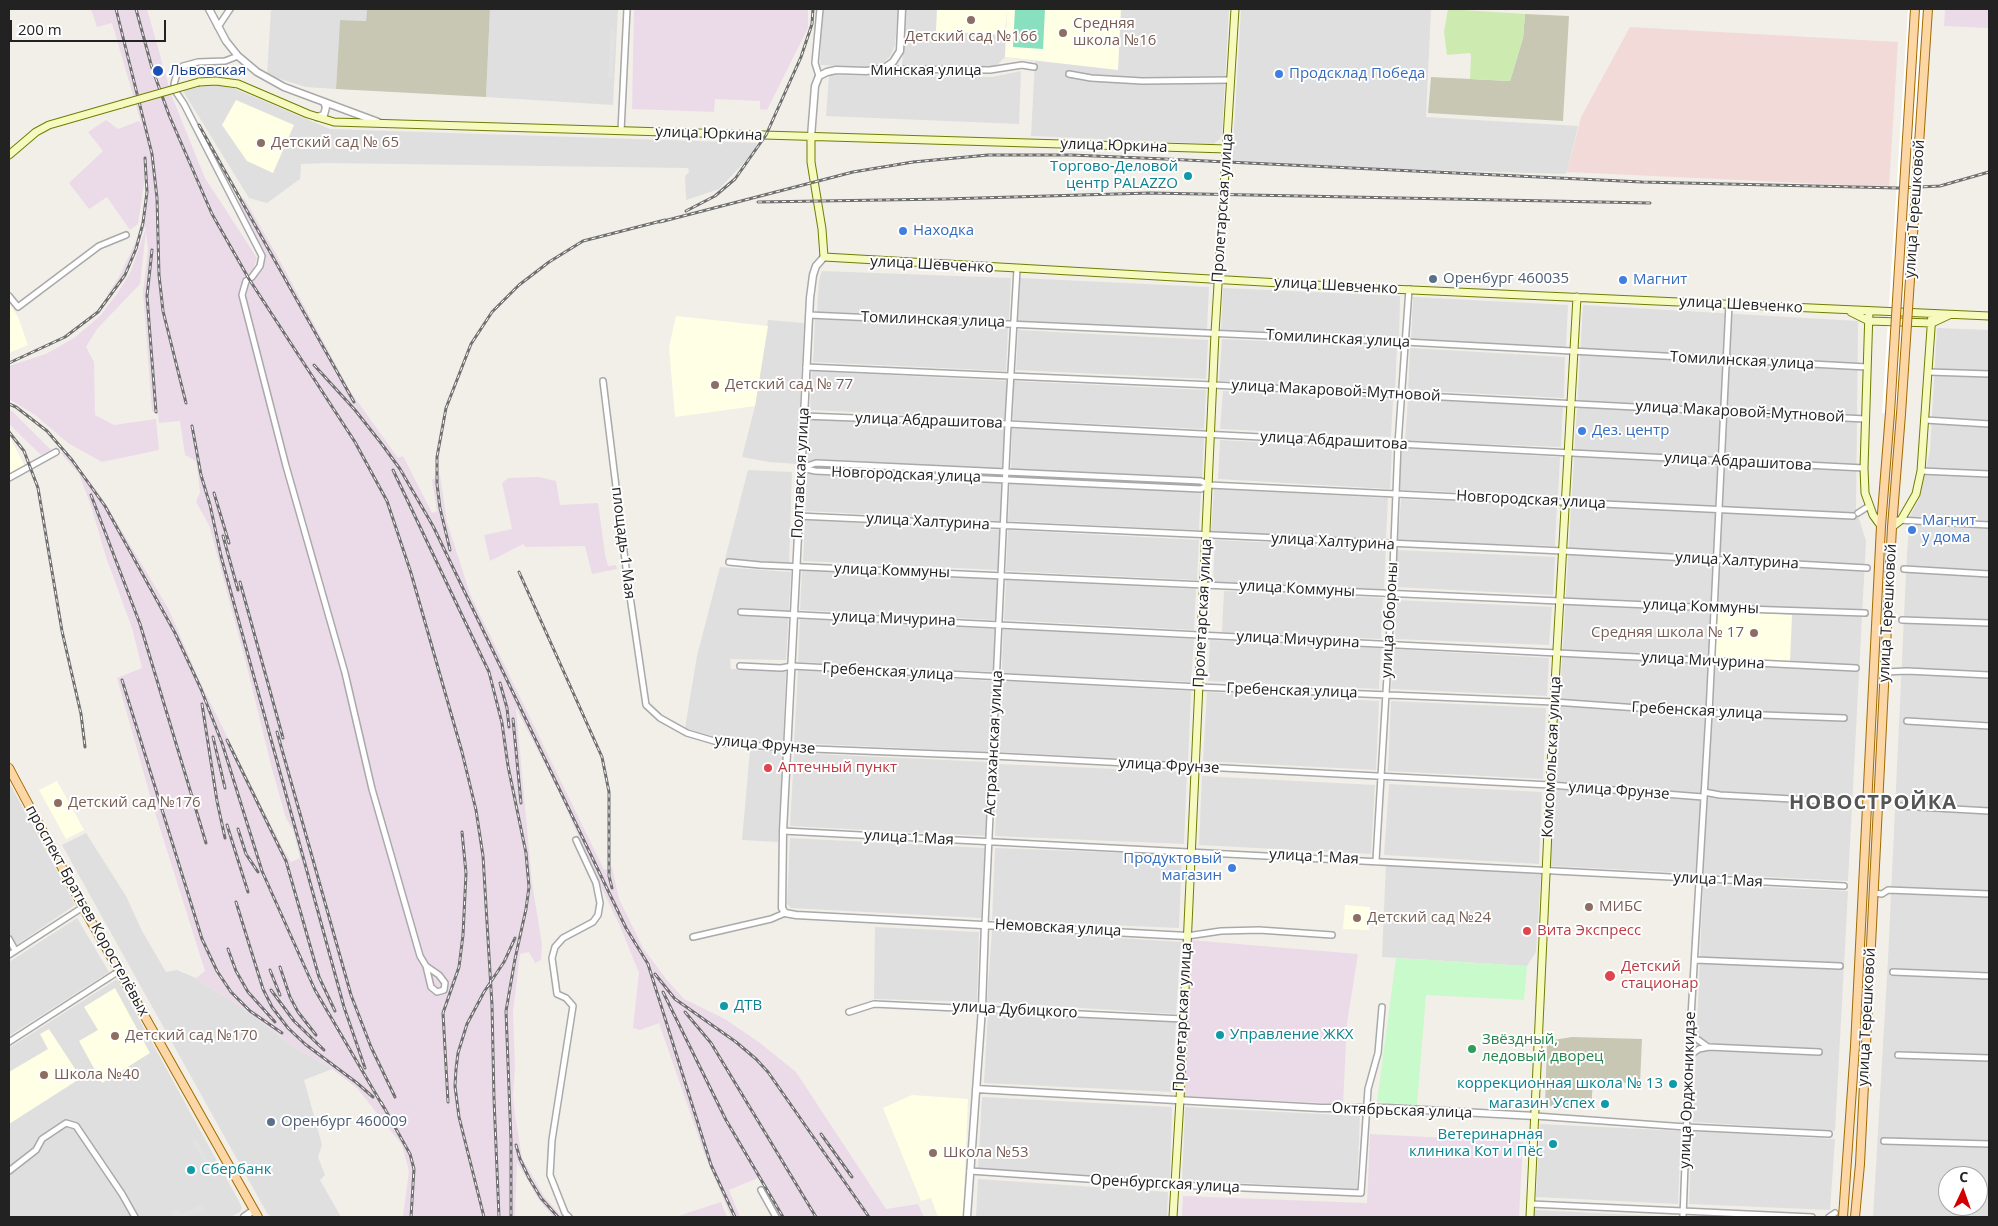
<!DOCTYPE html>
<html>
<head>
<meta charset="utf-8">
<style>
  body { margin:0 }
  #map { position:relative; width:1998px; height:1226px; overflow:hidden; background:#f2efe9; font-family:"Open Sans",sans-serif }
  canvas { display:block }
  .frame { position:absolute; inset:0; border:10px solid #222; pointer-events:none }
  .north { position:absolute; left:1938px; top:1166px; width:50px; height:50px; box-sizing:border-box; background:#fff; border:1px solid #a7a7a7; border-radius:50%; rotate:3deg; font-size:14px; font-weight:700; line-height:20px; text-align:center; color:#222 }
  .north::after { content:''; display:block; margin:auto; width:18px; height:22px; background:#d40000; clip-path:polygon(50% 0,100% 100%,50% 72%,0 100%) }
  .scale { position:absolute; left:10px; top:20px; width:156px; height:22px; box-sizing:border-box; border:2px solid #222; border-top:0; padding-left:6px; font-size:15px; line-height:18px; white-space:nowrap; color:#222; -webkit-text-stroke:4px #fff; paint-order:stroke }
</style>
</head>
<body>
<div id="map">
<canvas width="1998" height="1226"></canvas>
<div class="frame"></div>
<div class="north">С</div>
<div class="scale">200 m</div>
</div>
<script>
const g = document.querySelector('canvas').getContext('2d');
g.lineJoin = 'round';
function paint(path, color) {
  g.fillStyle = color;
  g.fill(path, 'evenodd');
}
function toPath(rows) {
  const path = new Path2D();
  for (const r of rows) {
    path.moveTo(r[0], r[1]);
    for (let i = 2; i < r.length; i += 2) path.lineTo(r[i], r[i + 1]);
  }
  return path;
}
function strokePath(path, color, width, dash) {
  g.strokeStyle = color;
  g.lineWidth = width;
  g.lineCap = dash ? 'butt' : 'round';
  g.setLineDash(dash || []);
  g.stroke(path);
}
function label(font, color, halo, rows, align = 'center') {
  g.font = font + ' "Open Sans",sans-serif';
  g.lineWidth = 4;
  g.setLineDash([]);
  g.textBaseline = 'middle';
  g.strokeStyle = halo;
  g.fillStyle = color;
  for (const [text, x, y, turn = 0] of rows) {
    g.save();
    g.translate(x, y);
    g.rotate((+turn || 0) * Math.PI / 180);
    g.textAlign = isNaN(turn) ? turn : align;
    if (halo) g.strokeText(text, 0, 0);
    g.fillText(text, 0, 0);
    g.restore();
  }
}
const residential = toPath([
  [271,9,367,9,366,21,340,20,336,89,306,87,267,75],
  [490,9,618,9,613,105,486,97],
  [822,9,898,9,895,45,891,55,882,64,869,67,820,65],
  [905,9,1229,9,1222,133,1220,139,1214,144,1031,136,1035,61,1005,57,996,66,902,66],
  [1241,9,1431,9,1426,117,1578,126,1567,172,1565,174,1232,164],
  [1021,71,1019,124,826,116,829,75,992,77],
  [210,84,233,88,330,129,757,143,754,152,719,189,686,200,685,176,689,172,688,168,327,163,301,164,300,179,267,203,249,198,183,91],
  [822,271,1011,278,1009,320,817,312,819,280],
  [1020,278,1209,287,1207,330,1018,321],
  [1223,288,1400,296,1399,340,1221,331],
  [1413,297,1568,305,1566,348,1411,340],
  [1583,305,1858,321,1856,509,1866,541,1848,881,1550,866],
  [815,319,1008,328,1006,371,813,362],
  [768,320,804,323,797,464,769,462,742,457,755,406],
  [1937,328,1989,330,1989,1217,1873,1217,1888,959,1907,553,1910,516,1919,499,1930,451],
  [1948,1176,1978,1176,1978,1206,1948,1206],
  [1018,330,1208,340,1206,379,1016,370],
  [1222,339,1397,347,1395,390,1219,381],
  [1410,348,1565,357,1564,398,1408,390],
  [812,371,1008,381,1006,419,810,410],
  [1014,381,1206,390,1204,429,1013,420],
  [1223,391,1393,399,1391,437,1220,429],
  [1408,399,1563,406,1561,447,1405,441],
  [809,418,1005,428,1003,470,807,461],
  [1012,428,1204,438,1202,480,1011,471],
  [1220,440,1392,449,1390,489,1218,479],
  [1402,448,1560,457,1558,496,1399,490],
  [748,470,792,472,789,563,725,559],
  [807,472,1003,481,1001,521,805,511],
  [1010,481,1201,490,1199,530,1008,521],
  [1214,489,1388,498,1386,538,1211,533],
  [1401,499,1557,505,1555,546,1398,541],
  [805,520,1001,530,999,570,803,561],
  [1008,530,1199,540,1197,580,1006,571],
  [1215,540,1386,548,1384,589,1213,582],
  [1397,550,1555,557,1553,595,1395,587],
  [720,567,791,572,786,660,730,659,731,669,786,671,783,742,723,739,685,728,697,656],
  [802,570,998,579,996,620,800,610],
  [1006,580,1196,589,1194,630,1004,620],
  [1224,591,1383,598,1381,639,1222,632],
  [1396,600,1552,607,1549,645,1395,639],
  [800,619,996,629,994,672,798,662],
  [1003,629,1194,639,1191,682,1002,673],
  [1210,640,1381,648,1379,689,1208,681],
  [1394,649,1549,658,1547,696,1391,689],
  [798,670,993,681,990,752,794,743],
  [1003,681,1191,691,1188,762,999,752],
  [1207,692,1379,701,1376,770,1203,761],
  [1391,701,1546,708,1543,779,1388,771],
  [750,750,783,752,778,842,742,840],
  [794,753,989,762,986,836,790,826],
  [998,764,1187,772,1184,844,995,836],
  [1202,776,1375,785,1371,854,1199,845],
  [9,782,75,905,9,950],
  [1389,784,1542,792,1539,864,1384,855],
  [86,833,126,896,142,931,166,972,177,970,196,978,244,1009,291,1045,332,1069,304,1080,322,1145,318,1157,325,1175,320,1180,341,1217,271,1217,267,1213,62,845],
  [790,838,985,848,981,918,791,908,787,904],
  [995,848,1182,855,1179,928,992,920],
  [1386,864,1541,874,1536,952,1527,966,1382,957],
  [1703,884,1848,891,1835,1131,1693,1122],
  [77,918,109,972,9,1036,9,962],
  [875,927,979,932,977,1002,874,999],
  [992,930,1181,942,1176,1014,987,1002],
  [117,979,240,1203,242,1208,240,1212,231,1217,9,1217,9,1048],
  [988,1012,1176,1022,1172,1092,984,1083],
  [982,1097,1172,1107,1170,1181,978,1169],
  [1185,1107,1360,1116,1357,1189,1182,1180],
  [1540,1124,1681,1131,1678,1204,1536,1197],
  [1692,1131,1835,1139,1830,1210,1689,1204],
  [978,1179,1168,1192,1167,1217,976,1217],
  [1535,1210,1677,1217,1534,1217]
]);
const commercial = toPath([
  [1630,27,1898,42,1889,187,1567,172,1581,117]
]);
const industrial = toPath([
  [91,9,147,9,171,94,205,178,257,258,254,267,259,274,266,258,238,203,244,198,275,252,350,391,398,458,403,456,432,513,437,511,432,480,440,475,447,522,470,594,604,870,612,867,619,899,643,948,666,979,684,999,725,1019,760,1043,796,1072,886,1209,918,1204,924,1217,779,1217,758,1178,729,1190,740,1217,731,1217,704,1153,659,1023,640,1030,633,1028,639,973,620,926,597,879,559,792,516,708,532,883,542,944,541,960,535,963,529,952,520,954,513,1012,515,1067,513,1096,515,1115,522,1158,544,1196,562,1217,553,1217,539,1200,517,1162,515,1217,403,1217,409,1171,402,1145,357,1088,332,1069,291,1045,244,1009,196,978,205,971,153,806,117,678,142,668,132,628,106,557,91,506,79,474,61,453,66,450,102,498,168,608,202,686,283,849,291,862,300,858,293,830,286,818,272,769,246,663,209,525,196,502,200,492,196,461,185,455,180,421,159,423,158,414,152,411,143,292,148,250,146,231,140,284,97,329,86,347,94,362,95,415,114,425,156,419,159,450,102,462,68,443,35,415,9,399,9,366,46,354,74,338,100,316,119,291,131,271,146,228,145,227,129,270,111,298,107,295,119,277,137,239,142,222,146,192,145,178,138,224,130,230,107,197,89,209,69,183,103,151,88,132,106,120,118,129,139,121,142,126,112,23,97,27],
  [634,9,808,9,808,28,767,110,760,109,760,101,715,99,714,112,632,109],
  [1945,9,1989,9,1989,28,1944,26],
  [9,409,14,413,51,450,41,455,9,424],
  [539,477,556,481,560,505,598,503,605,554,608,566,616,565,617,569,592,574,585,546,526,547,523,544,490,561,484,535,512,529,502,483,508,478],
  [1190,940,1358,954,1347,1023,1343,1104,1183,1096],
  [1370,1134,1523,1142,1519,1217,1182,1217,1183,1196,1367,1203],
  [721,1202,727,1217,675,1217]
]);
const education = toPath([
  [937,9,1007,9,1005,35,936,31],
  [1007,9,1121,9,1118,70,1005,57],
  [236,100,294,125,273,173,247,161,222,125],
  [9,303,18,317,28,345,9,353],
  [676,316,768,326,755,406,675,417,669,347],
  [9,436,25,466,9,475],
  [1718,611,1792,615,1790,662,1729,659,1728,660,1715,660],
  [57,781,84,830,66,839,39,790],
  [1345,905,1370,907,1369,930,1343,929],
  [115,988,150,1053,102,1083,79,1041,98,1030,84,1007],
  [49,1029,81,1078,9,1124,9,1072,48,1049,40,1034],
  [912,1095,968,1099,963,1217,938,1217,931,1198,921,1201,883,1108]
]);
const construction = toPath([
  [367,9,490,9,486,97,336,89,340,20,366,21],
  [1525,14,1569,16,1563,121,1428,113,1431,77,1510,81,1523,38],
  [1572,1037,1642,1039,1640,1083,1593,1082,1591,1109,1545,1106,1547,1041]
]);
const grass = toPath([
  [1448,9,1525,14,1523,38,1510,81,1470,79,1471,56,1470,53,1447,55,1444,32]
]);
const park = toPath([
  [1396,958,1527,966,1524,1000,1426,995,1417,1105,1377,1102]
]);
const pitch = toPath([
  [1015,9,1045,9,1043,49,1013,47]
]);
const parking = toPath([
  [611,29,615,30,612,78,608,78],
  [196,1139,218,1177,213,1179,192,1141],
  [201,1205,205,1211,182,1217,174,1217,170,1212,177,1209,183,1213]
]);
const pier = toPath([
  [1908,9,1931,9,1904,414,1882,413]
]);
const minor = toPath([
  [218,27,230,9],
  [238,56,225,61,198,62,183,66,178,70,174,84,176,92,184,104,262,256,260,266,252,277,246,281,242,295,286,466,345,673,372,789,420,956,426,966,439,975,445,983,444,990,437,992,431,987,426,966],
  [883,69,990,70,1022,65,1034,67],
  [1069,74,1091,78,1142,81,1231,80],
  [819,76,815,63,820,9],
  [621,131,627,9],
  [9,296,18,307,99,246,126,235],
  [809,315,1405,342,1867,367],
  [806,367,1213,385,1865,419],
  [1929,372,1989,374],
  [603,381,627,576,646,705,660,718,687,733,721,743,788,748,992,756,1550,785,1703,797],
  [804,416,1008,424,1864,468],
  [1925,420,1989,424],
  [801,468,816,463,1006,472,1201,481,1209,485,1853,516],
  [802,468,815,471,1201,489,1209,485],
  [1921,471,1989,474],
  [9,478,56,452],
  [1858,513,1869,506],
  [798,516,1563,551,1867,568],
  [1898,520,1989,525],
  [729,562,760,565,1715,608,1865,613],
  [1904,569,1989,574],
  [741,612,1856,668],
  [1902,620,1989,623],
  [740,666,781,668,792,666,1199,687,1554,702,1709,713,1844,718],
  [1885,672,1907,671,1989,675],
  [1907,721,1989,726],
  [1704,792,1720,795,1846,802],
  [1900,806,1989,811],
  [783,831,1844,886],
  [1376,860,1392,593,1398,444,1409,289],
  [1873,893,1882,894,1888,890,1989,894],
  [985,924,1008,424,1017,269],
  [1187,936,1221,931,1259,930,1332,935],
  [693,937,771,919,785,913],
  [9,939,15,950],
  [9,955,83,907],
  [1695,960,1840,966],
  [1893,972,1989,976],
  [849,1012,874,1004,1183,1019],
  [1690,1034,1708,1047],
  [9,1042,119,971],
  [1898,1055,1989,1058],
  [1689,1056,1699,1049,1709,1047,1819,1052],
  [1535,1116,1686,1127,1829,1134],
  [1884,1141,1989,1144],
  [9,1171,36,1150,42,1139,66,1123,76,1126,122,1194,135,1217],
  [970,1171,1175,1185,1361,1193,1368,1089,1378,1053,1382,1007],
  [761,1190,776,1217],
  [1531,1204,1812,1217],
  [569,1217,565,1213,550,1175,552,1140,573,1006,566,998,557,994,552,958,555,947,563,938,593,922,598,915,600,903,596,883,576,840],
  [1683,1217,1690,1034,1709,713,1729,304],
  [1829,1217,1835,1213]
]);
const tertiary = toPath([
  [209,9,226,41,238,56,257,72,284,87,378,122],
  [317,117,324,115,326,107,324,102],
  [811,137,815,86,819,76,827,72,836,70,866,71,883,69,893,62,900,51,902,9],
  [824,257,816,266,813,275,810,298,783,831,782,908,785,913,796,915,1187,936],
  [976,1089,1321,1108,1387,1108,1535,1116],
  [244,1217,254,1210],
  [967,1217,982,1008,985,924]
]);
const secondary = toPath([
  [199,82,216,81,238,84,308,114,334,122,1227,149],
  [811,137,811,162,822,229,824,257,1368,288,1989,316],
  [9,155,36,132,49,125,122,104],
  [1869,311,1864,468,1865,493,1873,515,1881,526],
  [1851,312,1869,321,1932,323,1949,315],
  [1892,527,1901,520,1916,494,1921,471,1932,314],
  [1173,1217,1180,1100,1215,333,1235,9],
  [1530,1217,1554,702,1577,297]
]);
const primary = toPath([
  [9,768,83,907,258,1217],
  [1843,1217,1855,1046,1881,526,1890,413],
  [1855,1217,1860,1164,1892,527,1901,414]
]);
const rail = toPath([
  [116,9,152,154,157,198,159,275,163,311,186,403],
  [136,9,152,68,169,115,212,214,249,279,355,442,387,501,411,573,462,752,476,810,483,856,492,1005,494,1099,499,1217],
  [199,125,354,402],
  [758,202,945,199,1150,193,1650,203],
  [686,211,715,196,735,179,766,135,801,57,812,24,813,9],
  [660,222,853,172,913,162,988,155,1071,155,1165,159,1642,182,1898,188,1940,186,1989,172],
  [152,250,147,296,156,412],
  [9,363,65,337,98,312,125,275,136,249,143,223,147,192,145,158],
  [314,365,355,410,381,443,400,469,433,526,626,928,648,964,711,1165,735,1217],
  [9,404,16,407,47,431,72,460,105,506,175,633,201,689,222,743,262,871,315,990,384,1108],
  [192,426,201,475,210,505,221,556,344,1007,365,1068],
  [9,432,24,451,38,488,62,631,81,714,85,747],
  [393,470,489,672,502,723,508,766,526,853,529,887,526,909,515,959,506,1011,511,1141,511,1217],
  [214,493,229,543],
  [91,495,140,624,206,843],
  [223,536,238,590],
  [450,550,440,508,437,484,437,457,446,408,471,344,492,312,519,285,549,262,583,241,665,220],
  [519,572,602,757,609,792,609,876,612,888],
  [240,582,283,738],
  [122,680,202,939,217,971,231,992,250,1011,282,1033],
  [500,683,507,708,509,727],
  [202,704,217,801,225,838],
  [513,719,521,803],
  [277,732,351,995,371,1047,395,1097],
  [213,737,225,788],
  [227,740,286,861,319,977,335,1011],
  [227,825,248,892],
  [238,829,246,854,258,872],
  [236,902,263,989,272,1007,288,1028,305,1044,357,1083,373,1097],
  [228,949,236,971,248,992,275,1022],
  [280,967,290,997,298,1012,316,1035],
  [270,970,280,995],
  [655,974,675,999,736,1042,756,1059,768,1072,869,1217],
  [271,990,294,1021,324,1050],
  [663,992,726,1120,783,1217],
  [685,1012,711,1043,816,1217],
  [381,1102,410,1154,414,1169,411,1217],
  [448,1102,443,1013,459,967,463,935,466,873,462,832],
  [821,1134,852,1177],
  [516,1145,520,1159,529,1178,541,1198,558,1217],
  [484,1217,459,1117,455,1086,456,1069,458,1053,467,1024,484,992,504,962,515,938]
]);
const secondaryBridge = toPath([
  [122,104,199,82]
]);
const primaryBridge = toPath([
  [1890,413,1915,9],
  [1901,414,1928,9]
]);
const markers = [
  [971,20,5,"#8d6e63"],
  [1063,33,5,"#8d6e63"],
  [158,71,6,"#1a4fb4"],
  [1279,74,5,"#3f7fe0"],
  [261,143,5,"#8d6e63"],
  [1188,176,5,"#0f9aa8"],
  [903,231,5,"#3f7fe0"],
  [1433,279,5,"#5c6f8a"],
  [1623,280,5,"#3f7fe0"],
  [715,385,5,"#8d6e63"],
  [1582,431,5,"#3f7fe0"],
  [1912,530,5,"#3f7fe0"],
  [1754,633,5,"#8d6e63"],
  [768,768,5,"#e0444e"],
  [58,803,5,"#8d6e63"],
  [1232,868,5,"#3f7fe0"],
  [1589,907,5,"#8d6e63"],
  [1357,918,5,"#8d6e63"],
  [1527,931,5,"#e0444e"],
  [1610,976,6,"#e0444e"],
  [724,1006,5,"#0f9aa8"],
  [1220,1035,5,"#0f9aa8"],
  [115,1036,5,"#8d6e63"],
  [1472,1049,5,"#2e9e5b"],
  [44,1075,5,"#8d6e63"],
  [1673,1084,5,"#0f9aa8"],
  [1605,1104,5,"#0f9aa8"],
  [271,1122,5,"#5c6f8a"],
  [1553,1144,5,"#0f9aa8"],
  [933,1153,5,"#8d6e63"],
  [191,1170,5,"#0f9aa8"]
];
const educationNames = [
  ["Средняя",1073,24],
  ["школа №16",1073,41],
  ["Детский сад №166",971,37,"center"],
  ["Детский сад № 65",271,143],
  ["Детский сад № 77",725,385],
  ["Средняя школа № 17",1744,633,"right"],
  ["Детский сад №176",68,803],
  ["МИБС",1599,907],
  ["Детский сад №24",1367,918],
  ["Детский сад №170",125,1036],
  ["Школа №40",54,1075],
  ["Школа №53",943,1153]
];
const transitNames = [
  ["Львовская",169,71]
];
const streetNames = [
  ["Минская улица",926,71],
  ["улица Юркина",709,134,2],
  ["улица Юркина",1114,146,2],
  ["Пролетарская улица",1223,208,-86],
  ["улица Терешковой",1915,209,-86],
  ["улица Шевченко",932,265,3],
  ["улица Шевченко",1336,286,3],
  ["улица Шевченко",1741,305,3],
  ["Томилинская улица",933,320,2],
  ["Томилинская улица",1338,339,3],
  ["Томилинская улица",1742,361,3],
  ["улица Макаровой-Мутновой",1336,391,3],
  ["улица Макаровой-Мутновой",1740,412,3],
  ["улица Абдрашитова",929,421,2],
  ["улица Абдрашитова",1334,441,3],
  ["улица Абдрашитова",1738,462,3],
  ["Полтавская улица",801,473,-87],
  ["Новгородская улица",906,475,2],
  ["Новгородская улица",1531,500,3],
  ["улица Халтурина",928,522,3],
  ["улица Халтурина",1333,542,3],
  ["площадь 1 Мая",623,543,83],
  ["улица Халтурина",1737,561,3],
  ["улица Коммуны",892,571,2],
  ["улица Коммуны",1297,589,3],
  ["улица Коммуны",1701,607,2],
  ["Пролетарская улица",1203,613,-87],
  ["улица Терешковой",1888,613,-87],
  ["улица Мичурина",894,619,2],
  ["улица Обороны",1390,620,-87],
  ["улица Мичурина",1298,640,3],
  ["улица Мичурина",1703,661,3],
  ["Гребенская улица",888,672,3],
  ["Гребенская улица",1292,691,2],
  ["Гребенская улица",1697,711,3],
  ["Астраханская улица",994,743,-87],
  ["улица Фрунзе",765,745,5],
  ["Комсомольская улица",1552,757,-87],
  ["улица Фрунзе",1169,766,3],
  ["улица Фрунзе",1619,791,4],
  ["улица 1 Мая",909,838,3],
  ["улица 1 Мая",1314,857,3],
  ["улица 1 Мая",1718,880,3],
  ["проспект Братьев Коростелёвых",87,911,61],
  ["Немовская улица",1058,928,3],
  ["улица Дубицкого",1015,1010,3],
  ["Пролетарская улица",1183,1017,-87],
  ["улица Терешковой",1867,1017,-87],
  ["улица Орджоникидзе",1688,1090,-88],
  ["Октябрьская улица",1402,1111,2],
  ["Оренбургская улица",1165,1184,3]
];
const shopNames = [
  ["Продсклад Победа",1289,74],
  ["Находка",913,231],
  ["Магнит",1633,280],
  ["Дез. центр",1592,431],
  ["Магнит",1922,521],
  ["у дома",1922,538],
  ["Продуктовый",1222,859,"right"],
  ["магазин",1222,876,"right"]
];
const cultureNames = [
  ["Торгово-Деловой",1178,167],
  ["центр PALAZZO",1178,184],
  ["ДТВ",734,1006,"left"],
  ["Управление ЖКХ",1230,1035,"left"],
  ["коррекционная школа № 13",1663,1084],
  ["магазин Успех",1595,1104],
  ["Ветеринарная",1543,1135],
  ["клиника Кот и Пёс",1543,1152],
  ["Сбербанк",201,1170,"left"]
];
const serviceNames = [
  ["Оренбург 460035",1443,279],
  ["Оренбург 460009",281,1122]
];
const healthNames = [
  ["Аптечный пункт",778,768],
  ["Вита Экспресс",1537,931],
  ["Детский",1621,967],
  ["стационар",1621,984]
];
const leisureNames = [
  ["Звёздный,",1482,1040],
  ["ледовый дворец",1482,1057]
];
const districtNames = [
  ["НОВОСТРОЙКА",1873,803]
];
paint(residential, '#e0dfdf');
paint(commercial, '#f2dad9');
paint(industrial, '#ebdbe8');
paint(education, '#ffffe5');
paint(construction, '#c7c7b4');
paint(grass, '#cdebb0');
paint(park, '#c8facc');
paint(pitch, '#88e0be');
paint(parking, '#e2e2e2');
paint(pier, '#fff');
strokePath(minor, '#a9a9a9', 8);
strokePath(tertiary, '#a9a9a9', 9);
strokePath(secondary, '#707d05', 9);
strokePath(primary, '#a06b00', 10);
strokePath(minor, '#fff', 5);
strokePath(tertiary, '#fff', 6);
strokePath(secondary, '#f7fabf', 7);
strokePath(primary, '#fcd6a4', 8);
strokePath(rail, '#707070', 3);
strokePath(rail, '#fff', 1, [4]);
strokePath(secondaryBridge, '#707d05', 9, []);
strokePath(primaryBridge, '#a06b00', 10, []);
strokePath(secondaryBridge, '#f7fabf', 7);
strokePath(primaryBridge, '#fcd6a4', 8);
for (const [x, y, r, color] of markers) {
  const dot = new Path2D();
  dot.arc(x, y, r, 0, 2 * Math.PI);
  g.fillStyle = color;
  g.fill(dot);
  strokePath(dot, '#fff', 2);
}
label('15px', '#785e54', '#fff', educationNames, 'left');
label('15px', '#164399', '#fff', transitNames, 'left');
label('15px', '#222', '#fff', streetNames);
label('15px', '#366cbe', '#fff', shopNames, 'left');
label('15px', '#0d838f', '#fff', cultureNames, 'right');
label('15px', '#4e5e75', '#fff', serviceNames, 'left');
label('15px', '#be3a42', '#fff', healthNames, 'left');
label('15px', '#27864d', '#fff', leisureNames, 'left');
g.letterSpacing = '1px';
label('bold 20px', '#555', '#fff', districtNames);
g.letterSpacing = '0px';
</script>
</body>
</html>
